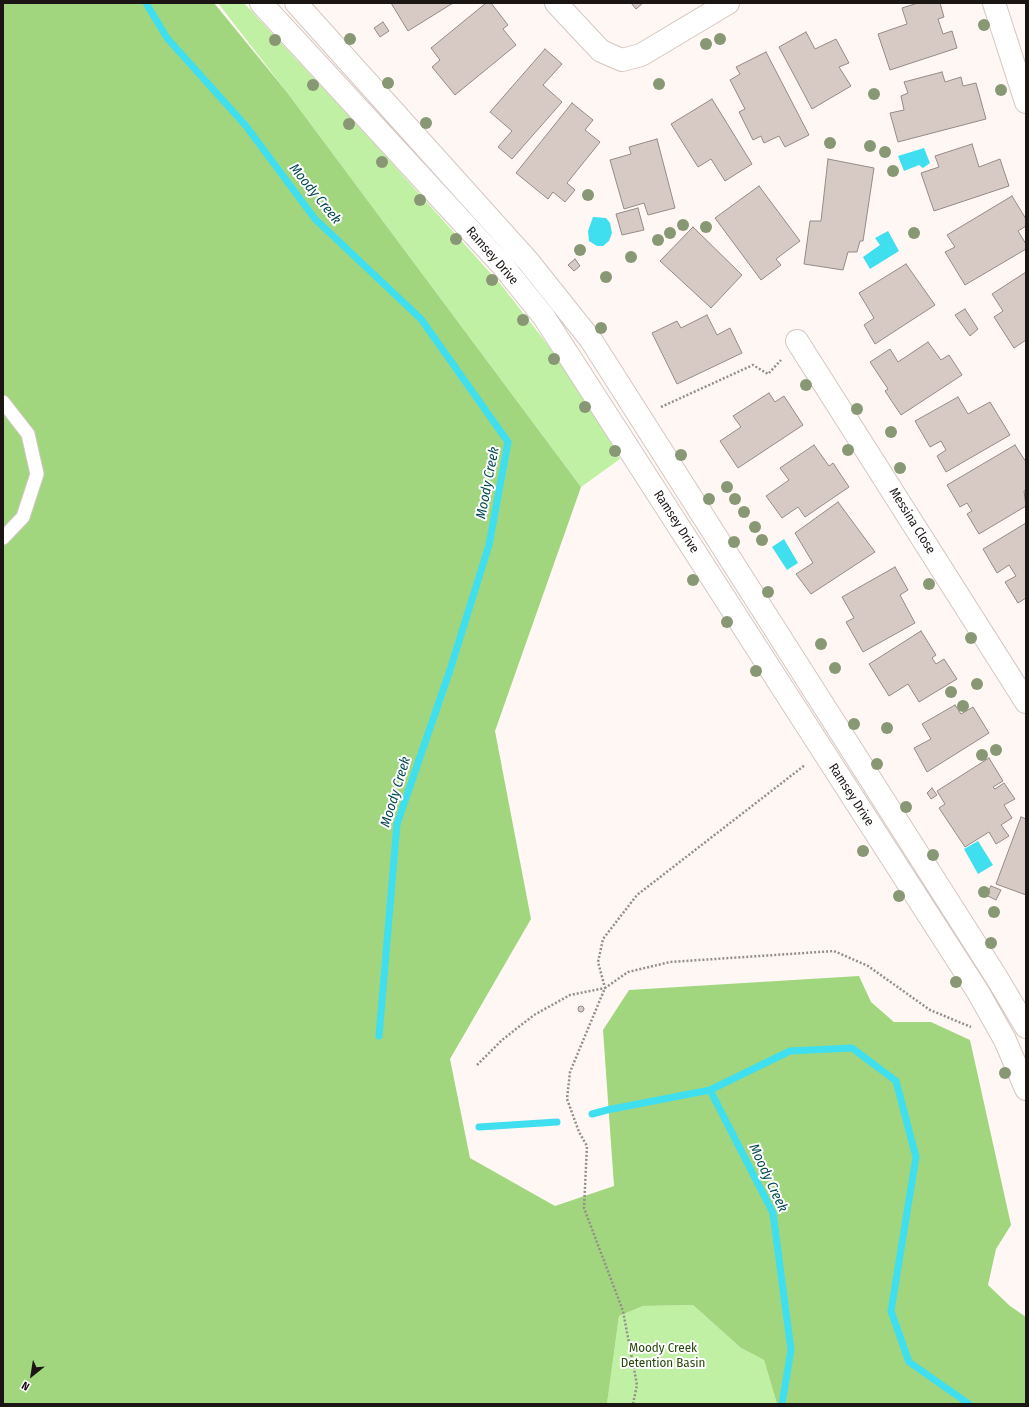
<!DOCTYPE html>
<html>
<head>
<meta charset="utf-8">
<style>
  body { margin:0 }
  #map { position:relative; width:1029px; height:1407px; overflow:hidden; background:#fff7f3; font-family:"Fira Sans Condensed",sans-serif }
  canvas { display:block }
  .frame { position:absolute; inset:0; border:4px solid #1b1614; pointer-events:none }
  .north { position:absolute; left:12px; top:1355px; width:40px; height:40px; -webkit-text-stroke:3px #fff; paint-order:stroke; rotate:210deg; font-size:11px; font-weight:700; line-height:16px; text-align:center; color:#1b1614 }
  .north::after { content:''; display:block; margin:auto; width:14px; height:18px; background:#1b1614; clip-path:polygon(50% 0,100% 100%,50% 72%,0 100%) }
</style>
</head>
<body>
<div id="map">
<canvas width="1029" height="1407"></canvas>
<div class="frame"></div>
<div class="north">N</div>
</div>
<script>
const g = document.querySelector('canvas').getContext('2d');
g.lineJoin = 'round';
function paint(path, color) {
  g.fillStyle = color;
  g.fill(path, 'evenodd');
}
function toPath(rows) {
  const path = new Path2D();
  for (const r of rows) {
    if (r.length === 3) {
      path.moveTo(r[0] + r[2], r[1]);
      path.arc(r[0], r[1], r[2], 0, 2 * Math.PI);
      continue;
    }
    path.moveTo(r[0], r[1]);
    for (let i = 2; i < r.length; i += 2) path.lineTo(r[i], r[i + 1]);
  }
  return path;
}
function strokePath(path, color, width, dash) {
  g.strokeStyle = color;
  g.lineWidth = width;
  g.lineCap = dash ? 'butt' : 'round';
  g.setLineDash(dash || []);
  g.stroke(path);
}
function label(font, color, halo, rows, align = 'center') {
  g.font = font + ' "Fira Sans Condensed",sans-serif';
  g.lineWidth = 4;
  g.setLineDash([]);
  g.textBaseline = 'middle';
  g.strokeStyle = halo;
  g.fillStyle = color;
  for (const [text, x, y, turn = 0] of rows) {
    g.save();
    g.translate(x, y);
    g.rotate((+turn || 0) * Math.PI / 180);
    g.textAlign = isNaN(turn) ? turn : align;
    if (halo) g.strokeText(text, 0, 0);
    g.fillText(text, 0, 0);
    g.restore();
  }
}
const green = toPath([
  [218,3,244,3,371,140,502,286,579,385,620,459,581,487,286,91],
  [693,1305,741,1348,764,1360,777,1404,607,1404,619,1316,643,1306]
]);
const forest = toPath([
  [3,3,214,3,286,91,581,487,495,731,531,919,450,1059,470,1158,555,1206,614,1186,603,1030,629,990,859,976,871,1002,894,1022,931,1022,970,1040,1011,1225,996,1249,988,1285,1010,1306,1026,1317,1026,1404,777,1404,764,1360,741,1348,693,1305,643,1306,619,1316,607,1404,3,1404]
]);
const water = toPath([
  [924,148,930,163,923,168,919,165,904,171,898,156],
  [593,217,606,218,610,223,612,233,609,241,603,246,597,246,589,241,588,231],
  [888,231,899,251,870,269,863,257,880,245,875,238],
  [784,539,798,563,787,570,772,547],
  [978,841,993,865,978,874,964,849]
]);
const stream = toPath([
  [146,3,167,38,246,126,315,219,421,319,508,442,489,545,450,670,397,824,379,1036],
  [706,1091,710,1090,773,1213,791,1350,782,1404],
  [607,1110,710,1090,790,1051,852,1048,896,1081,916,1157,891,1311,909,1362,969,1404],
  [592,1114,611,1109],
  [479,1127,557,1122]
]);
const building = toPath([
  [391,3,453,3,408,31,391,3],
  [486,3,491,3,508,25,503,29,516,45,455,95,432,67,440,60,431,48,486,3],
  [631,3,643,3,636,9,631,3],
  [918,3,940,3,944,17,938,19,943,34,952,31,957,48,890,70,878,34,907,24,902,8,918,3],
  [383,22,389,31,380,37,374,28,383,22],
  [806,32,815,49,836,39,849,63,839,67,851,86,812,109,779,47,806,32],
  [545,49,562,64,543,85,562,102,512,159,498,147,512,131,490,112,545,49],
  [766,52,809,135,785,147,779,136,764,143,761,136,753,140,739,112,745,109,730,80,740,74,736,67,766,52],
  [942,72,945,82,961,77,963,86,976,83,986,119,898,142,890,113,904,110,901,96,908,93,904,82,942,72],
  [712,99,752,164,725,181,711,159,698,167,671,124,712,99],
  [572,103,593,120,585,130,600,142,567,183,575,190,565,202,553,192,548,199,516,173,572,103],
  [657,139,675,208,648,215,644,203,624,209,610,160,631,154,629,147,657,139],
  [972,144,979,167,1000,159,1009,186,934,211,921,173,939,167,935,156,972,144],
  [828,159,874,168,863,241,860,241,857,252,848,252,843,270,804,264,810,221,821,221,828,159],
  [759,186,800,241,776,259,781,265,761,280,715,218,759,186],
  [1012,196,1026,219,1026,226,1018,231,1026,244,1026,249,965,285,945,252,955,247,947,235,1012,196],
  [638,208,644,230,622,235,616,214,638,208],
  [693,227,742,275,711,308,660,261,693,227],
  [575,259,580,266,574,271,568,265,575,259],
  [906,264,935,305,875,344,864,325,874,318,859,293,906,264],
  [1026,272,1026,340,1014,348,994,317,1003,311,992,294,1026,272],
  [965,309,978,329,970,336,955,315,965,309],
  [707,315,717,335,730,328,742,353,677,384,652,333,677,321,681,328,707,315],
  [928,342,941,360,949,355,962,375,901,415,885,391,888,389,870,362,890,349,898,362,928,342],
  [769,393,775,402,784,396,803,425,738,468,720,441,741,427,733,416,769,393],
  [958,397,968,414,990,402,1010,435,946,472,937,456,946,450,941,441,930,447,915,421,958,397],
  [814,445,829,466,833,463,849,487,805,517,798,507,782,518,766,496,789,480,780,468,814,445],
  [1015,445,1026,462,1026,490,1024,491,1026,506,979,534,967,514,972,511,967,503,960,507,947,485,1015,445],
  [838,502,875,552,811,594,796,574,813,563,795,533,838,502],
  [1026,523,1026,598,1018,603,1005,582,1016,576,1009,565,997,573,983,549,1026,523],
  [895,567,908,590,900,595,915,623,863,652,846,622,854,618,842,597,895,567],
  [921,631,936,655,932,658,936,664,944,659,957,679,919,702,908,684,889,696,869,664,921,631],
  [955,705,961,714,973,707,989,733,927,772,914,748,931,739,922,724,955,705],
  [989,758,1003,781,993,787,995,789,1004,783,1015,799,1004,805,1012,818,1001,825,1009,836,996,844,989,832,965,847,939,808,945,804,937,791,989,758],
  [932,788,937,795,931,799,927,793,932,788],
  [1021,817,1026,819,1026,895,996,884,1021,817],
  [991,886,1001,890,996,900,986,895,991,886],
  [581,1009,3]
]);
const path = toPath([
  [661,407,753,365,768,374,781,360],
  [477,1065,502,1040,534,1015,570,995,605,988,598,962,603,939,637,895,805,765],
  [633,1404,637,1385,623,1311,584,1208,587,1146,579,1132,567,1099,570,1072,605,988,628,972,670,962,834,951,868,966,930,1010,971,1027]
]);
const lane = toPath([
  [3,402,28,434,37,474,23,517,3,538]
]);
const street = toPath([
  [556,3,601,51,622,60,641,55,728,3],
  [994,3,1026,102],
  [797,341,1026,702]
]);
const secondary = toPath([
  [261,3,503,266,544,317,978,992,1005,1040,1026,1089],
  [296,3,528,261,591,340,997,978,1026,1027]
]);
const trees = [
  [984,25],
  [350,39],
  [720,39],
  [275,40],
  [706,44],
  [388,83],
  [659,84],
  [313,85],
  [1001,90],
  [874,94],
  [426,123],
  [349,124],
  [830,143],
  [870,146],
  [885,152],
  [382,162],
  [893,171],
  [588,195],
  [420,200],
  [683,225],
  [706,227],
  [670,233],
  [914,233],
  [456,239],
  [658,240],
  [580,250],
  [631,257],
  [606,277],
  [492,280],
  [523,320],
  [601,328],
  [554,359],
  [806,385],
  [585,407],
  [857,409],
  [891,432],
  [848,450],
  [615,451],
  [681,455],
  [900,468],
  [727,487],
  [709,499],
  [735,499],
  [744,512],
  [755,527],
  [762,540],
  [734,542],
  [693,580],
  [929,584],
  [768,592],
  [727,622],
  [971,638],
  [821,644],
  [835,668],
  [756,671],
  [977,684],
  [951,692],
  [963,706],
  [854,724],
  [887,728],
  [996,750],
  [982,755],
  [877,764],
  [906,807],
  [863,851],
  [933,855],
  [984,892],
  [899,896],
  [994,912],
  [991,943],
  [956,982],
  [1005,1073]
];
const streetNames = [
  ["Ramsey Drive",492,256,49],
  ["Messina Close",912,521,58],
  ["Ramsey Drive",676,522,57],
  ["Ramsey Drive",851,795,57]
];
const parkNames = [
  ["Moody Creek",663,1348],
  ["Detention Basin",663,1363]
];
const waterNames = [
  ["Moody Creek",315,194,51],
  ["Moody Creek",488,483,-79],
  ["Moody Creek",396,792,-73],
  ["Moody Creek",768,1178,65]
];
paint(green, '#c0f0a3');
paint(forest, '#a1d67f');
paint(water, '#3fdfef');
strokePath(stream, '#3fdfef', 7);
paint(building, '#d7cac4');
strokePath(building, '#968a84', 1);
strokePath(lane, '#d4c7c1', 15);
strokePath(street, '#d4c7c1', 24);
strokePath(secondary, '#d4c7c1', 24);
strokePath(path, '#958e8b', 2.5, [2, 2]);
strokePath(lane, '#fff', 13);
strokePath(street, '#fff', 22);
strokePath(secondary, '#fff', 22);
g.fillStyle = '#899874';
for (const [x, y] of trees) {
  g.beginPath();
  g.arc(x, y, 6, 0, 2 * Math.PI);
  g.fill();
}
label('13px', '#1b1614', '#fff', streetNames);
label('13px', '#294a0d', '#fff', parkNames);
label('italic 14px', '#054c53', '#fff', waterNames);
</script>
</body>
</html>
